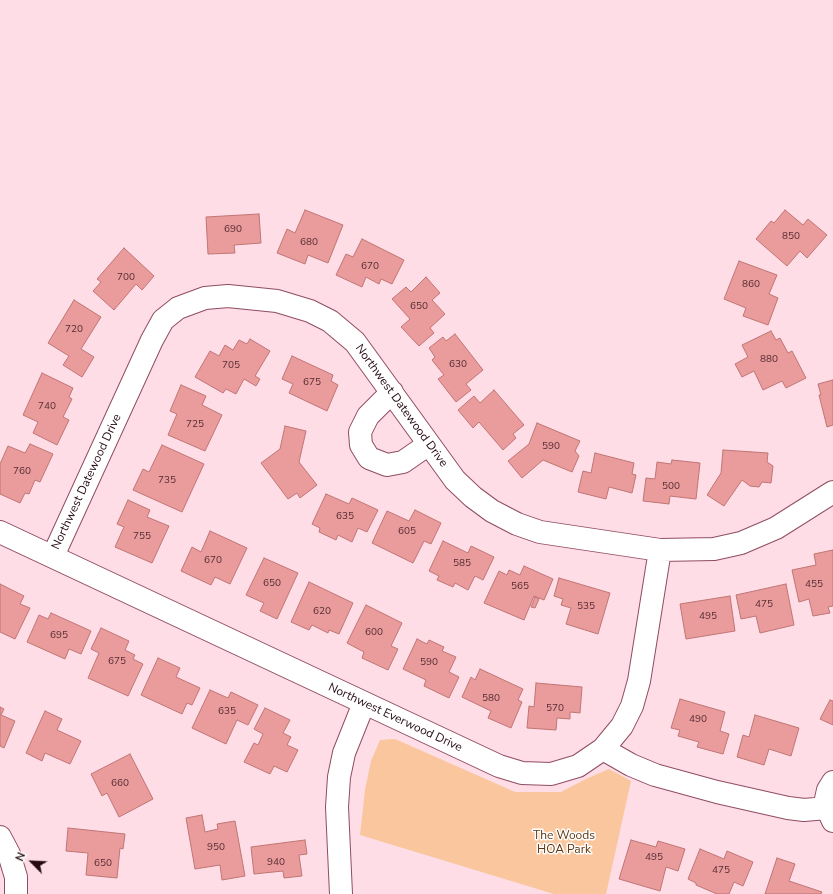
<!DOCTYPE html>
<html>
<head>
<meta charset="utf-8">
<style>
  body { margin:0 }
  #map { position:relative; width:833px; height:894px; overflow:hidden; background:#fedde6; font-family:"Nunito Sans",sans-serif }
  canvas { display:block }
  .north { position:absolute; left:12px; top:842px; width:40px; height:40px; -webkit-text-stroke:3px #fff; paint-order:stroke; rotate:294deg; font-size:11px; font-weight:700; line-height:16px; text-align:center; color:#250a13 }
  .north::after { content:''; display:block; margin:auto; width:14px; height:18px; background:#250a13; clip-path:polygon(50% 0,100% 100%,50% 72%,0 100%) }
</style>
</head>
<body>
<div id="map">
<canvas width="833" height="894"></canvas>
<div class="north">N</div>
</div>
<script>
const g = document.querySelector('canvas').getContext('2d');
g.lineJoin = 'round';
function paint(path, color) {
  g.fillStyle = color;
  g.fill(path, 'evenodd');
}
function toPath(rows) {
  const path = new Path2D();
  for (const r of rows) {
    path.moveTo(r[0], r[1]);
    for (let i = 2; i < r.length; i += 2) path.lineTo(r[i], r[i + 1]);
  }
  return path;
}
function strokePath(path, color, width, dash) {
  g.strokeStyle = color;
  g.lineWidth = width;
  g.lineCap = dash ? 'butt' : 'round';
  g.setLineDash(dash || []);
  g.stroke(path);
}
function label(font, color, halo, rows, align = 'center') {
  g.font = font + ' "Nunito Sans",sans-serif';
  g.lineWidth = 3;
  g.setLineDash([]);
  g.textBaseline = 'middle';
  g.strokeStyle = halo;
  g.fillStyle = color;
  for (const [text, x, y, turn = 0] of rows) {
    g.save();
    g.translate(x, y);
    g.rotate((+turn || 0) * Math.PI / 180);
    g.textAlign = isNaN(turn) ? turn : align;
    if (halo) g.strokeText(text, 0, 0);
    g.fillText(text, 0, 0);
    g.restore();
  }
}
const green = toPath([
  [395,739,515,792,561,792,588,778,609,769,631,781,606,894,554,894,360,835,365,790,371,761,380,740]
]);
const building = toPath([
  [305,210,343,225,328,263,308,255,305,264,277,253,287,229,295,233,305,210],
  [785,210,803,225,808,219,827,235,807,258,800,251,787,266,756,239,771,221,774,223,785,210],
  [259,214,261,243,234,245,235,253,208,254,206,217,259,214],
  [362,239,404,260,392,284,381,279,379,284,366,277,362,287,336,275,346,254,353,257,362,239],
  [124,248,154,276,142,290,136,284,114,310,93,291,101,282,97,279,124,248],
  [739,261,777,275,769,294,778,298,768,325,743,316,746,308,724,299,739,261],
  [426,277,440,293,432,300,445,314,430,328,434,333,419,346,401,327,410,319,392,299,406,287,411,292,426,277],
  [74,300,101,317,81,349,94,357,82,377,63,365,69,356,48,343,74,300],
  [771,331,776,340,780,338,788,353,792,351,806,378,786,388,782,381,763,390,754,371,742,377,735,364,748,357,742,345,771,331],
  [455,334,483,370,466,384,471,390,456,402,438,379,444,375,432,360,435,357,429,348,443,337,446,341,455,334],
  [250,339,270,351,255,376,260,379,256,386,244,379,236,394,226,389,223,393,195,377,210,351,219,356,225,345,233,350,239,340,247,344,250,339],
  [292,356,333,375,331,381,338,385,327,411,289,393,293,384,282,379,292,356],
  [42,373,73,388,69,397,72,399,63,417,69,420,57,445,33,433,38,422,23,415,42,373],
  [833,380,833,425,827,427,819,395,821,395,818,384,833,380],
  [181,385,206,396,202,405,222,415,205,451,168,435,177,414,170,411,181,385],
  [494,390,524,425,513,434,516,438,503,450,479,422,473,428,458,410,474,396,480,403,494,390],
  [537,423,580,441,575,451,579,456,572,472,543,460,522,478,508,461,529,444,537,423],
  [285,426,306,431,299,462,317,485,300,498,297,493,288,499,261,463,280,449,285,426],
  [30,444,53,454,40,482,35,480,29,494,25,493,20,503,0,494,0,464,8,446,25,453,30,444],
  [162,445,204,464,182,512,133,490,143,469,149,472,162,445],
  [723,450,768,453,767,462,773,466,771,483,762,482,759,487,750,486,742,480,724,506,707,495,721,473,723,450],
  [595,453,634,463,632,474,636,475,632,493,609,487,606,499,578,492,583,471,591,473,595,453],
  [672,460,700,463,696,499,670,496,669,504,643,501,646,478,655,479,657,462,671,464,672,460],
  [326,494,349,504,352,498,378,510,367,532,358,528,352,542,338,535,336,540,319,532,320,528,312,524,326,494],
  [128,500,150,510,147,517,169,526,152,563,115,547,124,527,117,524,128,500],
  [415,510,441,523,431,544,424,541,413,563,372,543,387,511,409,521,415,510],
  [210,531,247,548,230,584,215,577,211,585,181,571,192,547,201,552,210,531],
  [443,541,468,553,471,546,494,557,483,580,475,576,468,590,455,583,453,587,437,580,439,576,429,571,443,541],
  [833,550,833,606,828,607,830,613,813,616,809,599,799,602,792,570,816,565,814,554,833,550],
  [264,558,298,573,277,619,260,611,264,603,246,595,264,558],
  [524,566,553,579,544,600,534,596,524,620,484,603,499,571,507,575,509,570,520,575,524,566],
  [559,578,610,593,598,634,566,624,571,608,561,605,563,599,554,596,559,578],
  [309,582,353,603,339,634,329,630,328,633,312,625,309,630,291,622,309,582],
  [0,584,24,596,20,604,30,608,15,639,0,632,0,584],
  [786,584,794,625,760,633,756,616,741,619,736,595,786,584],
  [730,596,735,631,686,639,680,604,730,596],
  [535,597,539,599,535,608,531,607,535,597],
  [366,605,402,623,391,646,398,649,388,670,362,658,364,652,347,643,366,605],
  [51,613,91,631,81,654,69,649,65,659,27,642,39,615,48,619,51,613],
  [101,628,129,641,125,650,135,655,133,659,143,664,128,696,88,678,99,653,91,649,101,628],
  [417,639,427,644,429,640,444,647,442,651,456,657,449,672,459,677,449,698,424,686,426,680,403,669,417,639],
  [158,658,180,668,176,677,200,688,192,705,187,703,182,714,141,695,158,658],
  [480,669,523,689,518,700,522,702,511,728,488,718,491,711,462,697,471,677,475,680,480,669],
  [536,683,582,687,580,713,570,712,570,719,557,718,556,730,527,728,529,706,534,707,536,683],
  [210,690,228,698,231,692,258,705,248,725,237,720,226,744,192,728,210,690],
  [680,699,725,712,720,731,729,734,723,754,697,747,699,742,678,736,680,730,671,728,680,699],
  [830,700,833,701,833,725,820,719,830,700],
  [0,707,4,709,1,715,15,721,4,748,0,746,0,707],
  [265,708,290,720,283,733,291,737,287,745,298,750,287,772,274,766,270,774,244,762,254,743,258,745,263,734,254,729,265,708],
  [45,711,62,719,57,730,81,741,70,764,45,753,42,761,26,753,45,711],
  [755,715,799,728,791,756,769,749,764,765,737,757,743,735,749,737,755,715],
  [130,754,153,799,119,817,107,793,102,796,91,774,130,754],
  [202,815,205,832,218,829,217,824,235,821,245,876,222,880,220,865,195,869,186,818,202,815],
  [68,828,125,834,123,849,120,848,117,878,86,875,88,853,66,851,68,828],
  [305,840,307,854,299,855,302,876,284,878,283,871,254,874,251,847,305,840],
  [631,840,656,847,658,841,685,849,678,871,666,867,660,891,619,879,631,840],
  [700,849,724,859,727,851,753,862,743,886,734,882,729,894,717,894,696,885,696,883,688,879,700,849],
  [777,858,795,864,789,881,822,892,821,894,765,894,777,858]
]);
const minor = toPath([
  [392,392,368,416,360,432,361,445,369,458,387,465,403,462,429,444],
  [0,532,499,766,522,773,551,774,578,766,603,749,622,726,632,706,639,681,660,550],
  [53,556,152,340,163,320,178,308,205,298,228,296,277,301,310,311,330,321,355,342,455,480,473,497,492,511,517,524,540,532,660,550,714,549,741,543,776,528,833,492],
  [603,749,631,765,655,775,717,792,788,808,804,810,827,808],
  [833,782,828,790,826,799,827,808,833,821],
  [0,837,9,854,16,877,16,894],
  [341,894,337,807,339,777,344,753,364,703]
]);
const numberNames = [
  ["690",233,230],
  ["850",791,237],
  ["680",309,243],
  ["670",370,267],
  ["700",126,278],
  ["860",751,285],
  ["650",419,307],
  ["720",74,330],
  ["880",769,360],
  ["630",458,365],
  ["705",231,366],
  ["675",312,383],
  ["740",47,407],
  ["725",195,425],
  ["590",551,447],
  ["760",22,472],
  ["735",167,481],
  ["500",671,487],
  ["635",345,517],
  ["605",407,532],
  ["755",142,537],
  ["670",213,561],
  ["585",462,564],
  ["650",272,584],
  ["455",814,585],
  ["565",520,587],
  ["475",764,605],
  ["535",586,607],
  ["620",322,612],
  ["495",708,617],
  ["600",374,633],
  ["695",59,636],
  ["675",117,662],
  ["590",429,663],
  ["580",491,699],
  ["570",555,709],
  ["635",227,712],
  ["490",698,720],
  ["660",120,784],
  ["950",216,848],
  ["495",654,858],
  ["940",276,863],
  ["650",103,864],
  ["475",721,871]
];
const streetNames = [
  ["Northwest Datewood Drive",401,406,54],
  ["Northwest Datewood Drive",87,482,-65],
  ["Northwest Everwood Drive",395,718,25]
];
const parkNames = [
  ["The Woods",564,836],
  ["HOA Park",564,850]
];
paint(green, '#f9c69d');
paint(building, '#ea9b9b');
strokePath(building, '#c07575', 1);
strokePath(minor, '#904c62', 24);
strokePath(minor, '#fff', 22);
label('10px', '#562e35', null, numberNames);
label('12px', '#250a13', '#fff', streetNames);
label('12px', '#5d3611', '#fff', parkNames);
</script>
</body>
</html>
